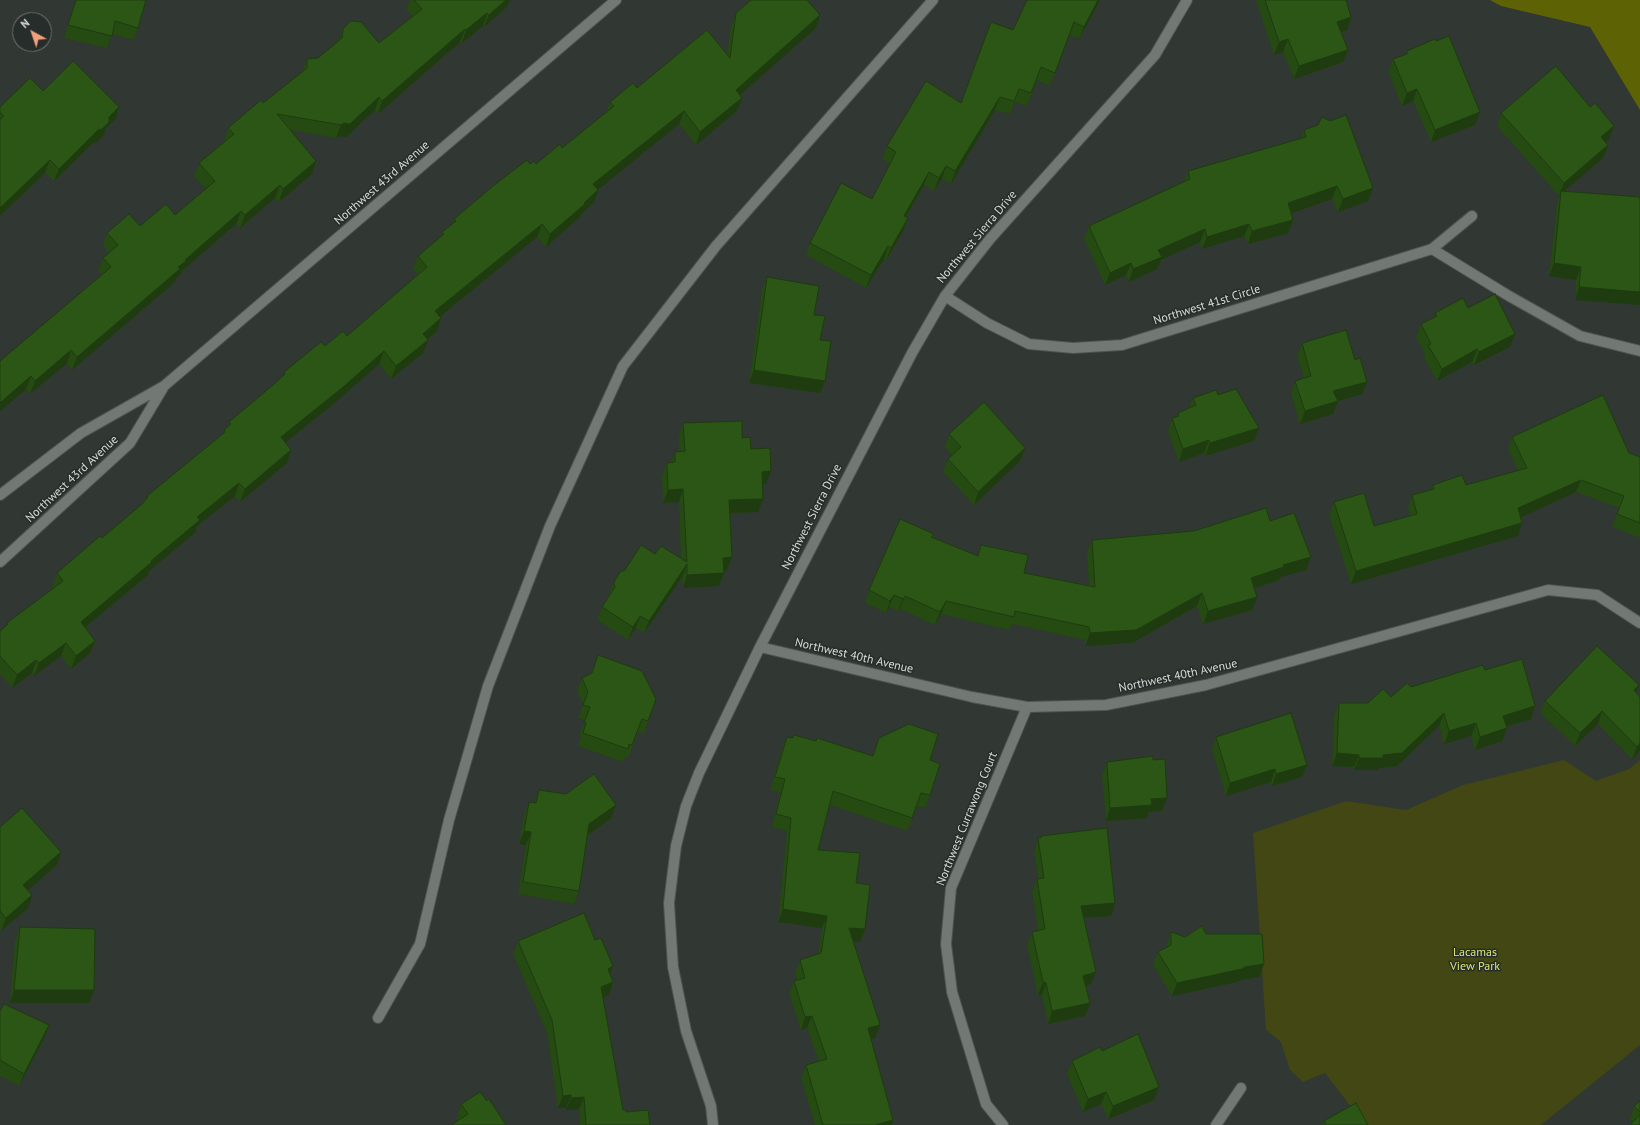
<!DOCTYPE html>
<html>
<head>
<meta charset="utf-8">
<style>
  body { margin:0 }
  #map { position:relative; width:1640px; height:1125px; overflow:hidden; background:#313733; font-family:"PT Sans",sans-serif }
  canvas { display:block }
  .north { position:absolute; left:12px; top:12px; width:40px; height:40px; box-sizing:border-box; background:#272d2a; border:1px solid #6e7370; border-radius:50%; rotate:320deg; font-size:11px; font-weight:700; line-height:16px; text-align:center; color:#d8dcda }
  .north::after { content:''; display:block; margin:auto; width:14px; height:18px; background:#f1a17d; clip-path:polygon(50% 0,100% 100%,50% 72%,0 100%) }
</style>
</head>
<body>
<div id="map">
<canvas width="1640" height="1125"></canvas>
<div class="north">N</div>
</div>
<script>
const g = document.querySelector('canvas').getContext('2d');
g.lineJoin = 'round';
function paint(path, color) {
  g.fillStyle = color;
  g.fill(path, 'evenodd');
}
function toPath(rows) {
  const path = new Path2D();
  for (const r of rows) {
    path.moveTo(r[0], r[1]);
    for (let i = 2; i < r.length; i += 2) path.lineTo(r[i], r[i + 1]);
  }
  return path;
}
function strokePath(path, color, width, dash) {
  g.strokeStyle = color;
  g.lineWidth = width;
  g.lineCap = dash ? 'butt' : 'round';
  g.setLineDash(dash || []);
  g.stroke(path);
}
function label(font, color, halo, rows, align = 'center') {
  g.font = font + ' "PT Sans",sans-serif';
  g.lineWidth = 3;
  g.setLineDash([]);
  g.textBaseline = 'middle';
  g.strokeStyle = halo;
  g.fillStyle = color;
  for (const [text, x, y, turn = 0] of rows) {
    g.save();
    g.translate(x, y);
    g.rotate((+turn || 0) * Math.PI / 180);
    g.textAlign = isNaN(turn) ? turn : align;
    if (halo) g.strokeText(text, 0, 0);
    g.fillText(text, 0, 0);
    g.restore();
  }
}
const green = toPath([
  [1564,760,1596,781,1629,769,1640,760,1640,1045,1541,1125,1365,1125,1325,1073,1303,1082,1290,1070,1281,1042,1266,1030,1253,833,1346,801,1406,810,1463,785]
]);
const forest = toPath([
  [1490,0,1640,0,1640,110,1590,27,1501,6]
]);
const lane = toPath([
  [1432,249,1509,296,1580,336,1640,351],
  [378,1018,420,944,449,820,488,686,550,526,623,366,716,246,933,0]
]);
const street = toPath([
  [945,296,987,323,1029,344,1073,348,1122,345,1432,249,1472,216],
  [0,495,81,433,164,386,616,0],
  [0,562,130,443,163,388],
  [760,647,972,697,1027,707,1106,705,1206,685,1548,590,1597,595,1640,623],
  [713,1125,711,1106,686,1031,673,967,669,903,676,846,686,806,699,773,760,647,912,353,945,296,990,239,1155,55,1187,0],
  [1003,1125,986,1104,952,992,946,944,951,888,1027,707],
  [1216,1125,1241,1088]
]);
const wall = toPath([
  [74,0,146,0,138,28,133,40,112,34,107,48,64,38,75,1],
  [410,0,510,0,507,7,484,27,483,26,462,43,460,42,378,114,375,110,346,137,340,136,336,138,291,130,316,161,312,174,279,202,275,198,240,228,236,224,182,271,181,274,176,278,175,282,72,370,67,363,30,394,26,389,0,411,102,275,98,271,103,258,109,253,103,246,107,233,140,226,175,215,206,189,194,176,199,163,224,141,228,128,263,103,302,72,307,59,318,58,338,41,343,29,379,43,413,16,406,9],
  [1100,0,1079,39,1069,35,1050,86,1037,80,1027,106,1014,102,1010,114,995,110,951,184,942,179,934,191,924,185,906,217,908,218,903,231,886,261,884,259,866,288,806,255,810,243,872,199,890,164,882,159,887,146,961,103,1013,30],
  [1256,0,1346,0,1351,17,1347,30,1341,32,1348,50,1343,62,1294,79,1283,52,1274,55],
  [736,13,820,15,816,28,740,95,742,98,737,111,696,145,679,124,598,189,598,190,594,203,581,214,580,217,546,247,537,237,440,317,437,331,427,339,428,340,423,353,391,379,379,364,337,401,285,443,291,450,287,463,240,502,235,496,197,526,195,533,149,571,148,575,85,628,95,641,90,653,71,669,61,656,34,676,32,673,12,688,0,674,0,631,6,626,7,623,54,588,52,586,57,573,102,538,142,504,145,500,147,496,223,434,224,430,227,428,229,422,273,385,283,376,284,372,325,346,347,336,418,274,413,269,418,256,441,236,442,232,452,224,454,219,530,164,536,164,562,148,606,112,610,102,637,88,727,55,731,26],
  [1407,51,1480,112,1475,125,1431,142,1413,101,1402,106,1388,72,1393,59,1406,54],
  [43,91,119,107,115,120,106,128,104,135,97,142,93,143,54,181,45,173,0,216,0,107],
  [1501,113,1609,139,1605,142,1608,145,1603,158,1564,191,1640,197,1575,300,1576,280,1549,276,1557,204,1560,195,1559,196,1497,126],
  [1304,130,1373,188,1368,201,1338,212,1332,199,1291,213,1293,220,1288,233,1248,244,1244,236,1202,249,1200,242,1161,260,1157,269,1129,282,1126,275,1105,285,1084,239,1089,226,1184,181,1188,171,1301,138],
  [767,277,814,315,820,340,825,381,820,393,749,383,762,290],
  [1468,308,1510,347,1474,365,1472,362,1437,381,1424,358,1425,354,1416,337,1421,324,1433,318,1435,313],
  [1302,343,1355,360,1367,382,1362,394,1338,401,1333,414,1300,424,1291,394,1295,381,1304,378,1297,356],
  [1218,395,1254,441,1205,456,1204,453,1179,462,1168,431,1172,418,1176,417,1178,413,1189,408,1193,398],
  [683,423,742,438,751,449,766,484,763,484,763,499,758,512,730,513,732,557,727,570,723,570,724,573,719,586,683,588,682,577,644,633,636,628,628,640,597,620,602,607,609,595,609,594,614,582,625,570,655,554,681,559,679,502,663,503,662,476,667,463,671,462,675,452,679,452,679,436],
  [949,434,1025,448,1020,461,974,505,943,472,948,459,952,455,945,447],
  [1512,437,1629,453,1640,457,1640,538,1612,527,1619,508,1576,492,1521,517,1518,536,1351,584,1329,515,1334,502,1374,526,1410,516,1408,508,1412,495,1431,490,1433,485,1466,485,1518,471,1508,449],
  [1270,521,1306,570,1280,577,1279,580,1254,589,1252,610,1203,624,1197,606,1132,643,1085,646,1085,640,1012,624,1009,630,941,614,935,625,900,609,898,611,889,607,886,613,865,603,869,590,934,534,933,538,977,555,981,545,1024,573,1089,586,1087,552,1092,540,1194,531],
  [1485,670,1531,719,1506,727,1502,741,1475,750,1471,736,1444,744,1439,726,1397,766,1379,768,1379,770,1354,770,1354,767,1332,766,1334,716,1339,703,1368,703,1391,697],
  [582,678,656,699,644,733,638,732,628,758,625,757,623,762,578,746,581,736,579,735,585,720,578,718,583,704,577,691],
  [1636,693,1640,697,1640,751,1632,759,1598,724,1575,746,1540,713,1545,701],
  [787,737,816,741,873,755,879,738,930,760,930,795,925,808,917,806,907,831,830,805,818,850,856,883,865,929,860,942,853,941,875,1038,871,1039,893,1120,892,1125,815,1125,801,1078,806,1065,819,1062,807,1028,801,1030,789,993,794,981,797,980,795,973,800,960,818,954,822,928,778,922,787,831,772,827,780,792,770,790,782,749],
  [1216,737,1307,765,1302,777,1272,786,1271,782,1226,796,1212,750],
  [1153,760,1162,811,1149,812,1147,818,1106,821,1102,775,1107,762],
  [539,790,611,818,588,835,579,891,574,904,518,894,526,845,519,844,524,815,529,802,534,803],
  [0,827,61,852,57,865,28,890,28,908,1,931,0,930],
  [1041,836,1111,916,1084,918,1096,972,1091,984,1085,986,1090,1003,1085,1016,1048,1024,1042,995,1038,995,1027,945,1032,932,1038,931,1032,892,1037,879,1038,879,1034,851,1038,838,1040,838],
  [20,927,89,1003,10,1003,15,940],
  [1171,932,1185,937,1206,934,1264,964,1259,977,1241,980,1237,982,1172,996,1153,965,1158,952,1166,948,1167,945],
  [518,941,610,974,613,982,609,995,603,997,623,1110,650,1125,580,1125,579,1109,566,1110,566,1108,558,1108,547,1033,513,954],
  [0,1011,49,1025,44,1038,19,1086,0,1076],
  [1102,1051,1159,1087,1154,1100,1108,1119,1101,1104,1083,1112,1067,1074,1072,1061],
  [1640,1101,1640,1125,1633,1122,1630,1119,1634,1106],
  [461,1104,506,1125,459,1120,457,1117],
  [1324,1121,1368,1125,1322,1125]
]);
const shadedWall = toPath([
  [506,0,510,0,507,7,484,27,489,15],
  [1098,0,1100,0,1079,39,1084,27],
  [487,13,483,26,462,43,466,30],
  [820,15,816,28,731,103,736,90],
  [1351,17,1347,30,1332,35,1337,22],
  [465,29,460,42,378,114,382,101],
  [1288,39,1283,52,1274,55,1279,42],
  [1348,50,1343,62,1294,79,1299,66],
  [1417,89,1413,101,1402,106,1407,93],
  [379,97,375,110,346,137,340,136,336,138,341,125],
  [1000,97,995,110,951,184,955,171],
  [742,98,737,111,696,145,700,132],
  [119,107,115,120,106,128,104,135,97,142,93,143,54,181,59,169],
  [684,111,679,124,589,197,593,184],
  [1480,112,1475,125,1431,142,1435,130],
  [1614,126,1609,139,1596,150,1601,137],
  [1608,145,1603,158,1561,194,1561,191,1560,195,1559,196,1564,183],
  [50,160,45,173,0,216,0,208],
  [316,161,312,174,279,202,283,189],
  [946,166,942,179,934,191,939,178],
  [929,172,924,185,899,228,904,216],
  [280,185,275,198,240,228,245,215],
  [1337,186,1332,199,1283,216,1288,203],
  [1373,188,1368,201,1338,212,1343,199],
  [598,190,594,203,581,214,580,217,546,247,550,234],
  [241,211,236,224,182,271,181,274,176,278,175,282,72,370,77,357,178,267,185,260],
  [908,218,903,231,886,261,891,248],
  [1293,220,1288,233,1248,244,1252,231],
  [542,224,537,237,431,324,435,311],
  [1249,224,1244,236,1202,249,1207,237],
  [1205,229,1200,242,1161,260,1157,269,1129,282,1133,269,1158,250],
  [888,246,884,259,866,288,871,275],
  [1131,263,1126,275,1105,285,1110,273],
  [1554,263,1581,267,1576,280,1549,276],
  [1579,287,1640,292,1640,305,1575,300],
  [441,318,437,331,418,347,423,334],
  [1515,334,1510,347,1474,365,1479,352],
  [428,340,423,353,391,379,396,366],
  [1477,349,1472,362,1437,381,1442,369],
  [71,350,67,363,30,394,35,381],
  [384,351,379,364,337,401,276,450,281,437],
  [754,370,825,381,820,393,749,383],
  [31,376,26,389,0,411,0,403],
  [1367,382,1362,394,1338,401,1333,414,1300,424,1305,411,1333,391],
  [1259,428,1254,441,1205,456,1210,443],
  [1209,440,1204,453,1179,462,1183,449],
  [1025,448,1020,461,974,505,978,492],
  [291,450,287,463,240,502,245,489],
  [771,471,766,484,758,485,762,472],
  [1581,480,1576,492,1513,521,1518,508],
  [239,483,235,496,197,526,195,533,149,571,148,575,76,635,81,622,151,561,197,517],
  [683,489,679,502,663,503,668,490],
  [763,499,758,512,725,513,729,500],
  [1522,523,1518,536,1351,584,1356,571],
  [732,557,727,570,718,571,723,558],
  [1311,557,1306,570,1280,577,1279,580,1246,591,1251,578,1283,565],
  [687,564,682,577,644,633,649,621],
  [724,573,719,586,683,588,687,575],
  [1202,593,1197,606,1132,643,1085,646,1090,633],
  [894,595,889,607,886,613,890,601],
  [905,596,900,609,898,611,903,599],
  [1257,597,1252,610,1203,624,1208,611],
  [946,601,941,614,935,625,940,612],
  [640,616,636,628,628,640,633,627],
  [95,641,90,653,71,669,76,656],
  [66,643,61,656,34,676,39,663],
  [36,660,32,673,12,688,17,675],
  [1639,685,1634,698,1634,690],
  [1535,706,1531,719,1498,729,1503,716],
  [1602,711,1598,724,1575,746,1580,733],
  [1444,713,1439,726,1397,766,1379,768,1379,770,1354,770,1359,758,1383,755],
  [1476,723,1471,736,1444,744,1449,731],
  [1507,728,1502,741,1475,750,1480,737],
  [1640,743,1640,751,1632,759,1637,747],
  [1337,753,1359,755,1354,767,1332,766],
  [1307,765,1302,777,1272,786,1276,774],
  [1275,769,1271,782,1226,796,1230,783],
  [1167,798,1162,811,1149,812,1147,818,1106,821,1110,808,1151,799],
  [616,805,611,818,585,837,589,824],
  [524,831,531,832,526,845,519,844],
  [61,852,57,865,19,898,23,885],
  [32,895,28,908,1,931,6,918],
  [1115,903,1111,916,1076,918,1081,906],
  [783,909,827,916,822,928,778,922],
  [849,928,865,929,860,942,844,940],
  [1264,964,1259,977,1241,980,1237,982,1172,996,1177,983,1245,967],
  [613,966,608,979,608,969],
  [1096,972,1091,984,1078,988,1083,976],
  [613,982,609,995,596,1000,601,987],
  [1043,982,1046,983,1042,995,1038,995],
  [14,990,94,990,89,1003,10,1003],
  [1090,1003,1085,1016,1048,1024,1052,1011],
  [812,1016,807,1028,801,1030,805,1017],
  [49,1025,44,1038,19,1086,24,1074],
  [880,1025,875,1038,863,1041,868,1028],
  [1159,1087,1154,1100,1108,1119,1113,1106],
  [1106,1092,1101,1104,1083,1112,1088,1099],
  [571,1095,566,1108,558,1108,563,1096],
  [584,1097,579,1109,566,1110,571,1098],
  [893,1120,892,1125,875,1125]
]);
const building = toPath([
  [76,0,146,0,138,28,115,21,112,36,68,25,76,0],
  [414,0,506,0,489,15,487,13,466,30,465,29,382,101,379,97,350,124,344,123,341,125,277,114,316,161,283,189,280,185,245,215,241,211,185,260,186,261,178,267,180,269,77,357,71,350,35,381,31,376,0,403,0,361,111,267,103,258,118,245,107,233,129,214,140,226,166,204,175,215,215,181,199,163,234,134,228,128,261,100,263,103,307,68,307,59,318,58,342,38,343,29,351,21,361,22,379,43,422,9,414,0],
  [751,0,807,0,820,15,736,90,742,98,700,132,684,111,593,184,598,190,584,203,585,204,550,234,542,224,435,311,441,318,423,334,428,340,396,366,384,351,342,388,281,437,291,450,245,489,239,483,197,517,200,520,151,561,152,562,81,622,95,641,76,656,66,643,39,663,36,660,17,675,0,656,0,631,8,624,7,623,63,581,57,573,100,536,102,538,142,504,148,497,147,496,225,432,224,430,231,424,229,422,273,385,285,374,284,372,321,342,325,346,343,331,347,336,427,267,418,256,444,234,442,232,456,221,454,219,493,186,527,160,530,164,534,161,536,164,560,144,562,148,614,106,610,102,633,83,637,88,707,30,730,58,736,13,751,0],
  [1027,0,1098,0,1084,27,1074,22,1055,73,1041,67,1031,93,1019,89,1014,101,1000,97,955,171,946,166,939,178,929,172,904,216,908,218,891,248,888,246,871,275,810,243,841,183,872,199,896,152,887,146,926,81,961,103,991,22,1013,30,1027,0],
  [1265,0,1346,0,1351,17,1337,22,1348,50,1299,66,1288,39,1279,42,1265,0],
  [1449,36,1480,112,1435,130,1417,89,1407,93,1393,59,1407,54,1407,51,1435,39,1436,41,1449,36],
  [73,61,119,107,109,117,109,122,102,129,98,130,59,169,50,160,0,208,0,120,4,116,0,113,0,107,30,78,43,91,73,61],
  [1556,66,1590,107,1595,103,1614,126,1601,137,1608,145,1564,183,1501,113,1556,66],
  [1346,115,1373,188,1343,199,1337,186,1288,203,1293,220,1252,231,1249,224,1207,237,1205,229,1158,250,1162,257,1133,269,1131,263,1110,273,1089,226,1190,179,1188,171,1306,137,1304,130,1318,125,1322,117,1330,121,1346,115],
  [1561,191,1640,197,1640,292,1579,287,1581,267,1554,263,1561,191],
  [767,277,819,286,814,315,825,316,820,340,831,341,825,381,754,370,767,277],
  [1495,294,1515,334,1479,352,1477,349,1442,369,1428,345,1431,344,1421,324,1437,316,1435,313,1463,298,1468,308,1495,294],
  [1346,330,1355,360,1360,358,1367,382,1333,391,1338,401,1305,411,1295,381,1311,376,1302,343,1346,330],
  [1236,389,1259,428,1210,443,1209,440,1183,449,1172,418,1179,416,1178,413,1196,405,1193,398,1216,390,1218,395,1236,389],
  [1603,395,1629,453,1640,457,1640,523,1617,514,1624,496,1581,480,1518,508,1522,523,1356,571,1334,502,1364,493,1374,526,1417,514,1412,495,1434,489,1433,485,1462,475,1466,485,1527,468,1512,437,1603,395],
  [984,402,1025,448,978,492,948,459,961,447,949,434,984,402],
  [742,421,742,438,750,437,751,449,770,448,771,471,762,472,763,499,729,500,732,557,723,558,724,573,687,575,687,564,649,621,640,616,633,627,602,607,615,587,614,582,620,572,625,570,641,545,655,554,661,546,687,562,683,489,668,490,667,463,675,462,675,452,685,451,683,423,742,421],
  [1266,508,1270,521,1294,513,1311,557,1283,565,1284,567,1251,578,1257,597,1208,611,1202,593,1136,630,1090,633,1089,627,1015,611,1014,617,946,601,940,612,905,596,903,599,894,595,890,601,869,590,900,519,934,534,931,537,978,556,981,545,1028,555,1024,573,1095,587,1092,540,1194,531,1266,508],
  [1597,646,1639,685,1634,690,1640,697,1640,743,1637,747,1602,711,1580,733,1545,701,1597,646],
  [598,655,642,671,656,699,648,721,642,719,632,745,629,744,628,749,583,733,586,723,584,723,590,707,583,705,588,692,582,678,592,673,598,655],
  [1522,659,1535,706,1503,716,1507,728,1480,737,1476,723,1449,731,1444,713,1402,753,1383,755,1383,758,1359,758,1359,755,1337,753,1339,703,1368,703,1383,689,1391,697,1407,683,1411,687,1483,665,1485,670,1522,659],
  [1291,713,1307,765,1276,774,1275,769,1230,783,1216,737,1291,713],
  [909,724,938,734,930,760,940,764,930,795,921,793,912,818,833,791,818,850,860,853,856,883,870,885,865,929,849,928,880,1025,868,1028,893,1120,875,1125,823,1125,806,1065,827,1059,812,1016,805,1017,794,981,805,978,800,960,821,953,827,916,783,909,791,818,776,814,785,779,775,777,787,737,793,738,794,735,816,741,817,738,873,756,879,738,909,724],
  [1153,756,1153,760,1165,759,1167,798,1151,799,1152,805,1110,808,1107,762,1153,756],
  [594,774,616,805,589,824,579,891,523,882,531,832,524,831,529,802,536,803,539,790,566,794,594,774],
  [22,808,61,852,23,885,32,895,6,918,0,911,0,827,22,808],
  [1107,828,1115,903,1081,906,1096,972,1083,976,1090,1003,1052,1011,1046,983,1043,982,1032,932,1045,929,1037,879,1044,878,1038,838,1041,838,1041,836,1107,828],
  [584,913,595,940,601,938,613,966,608,969,613,982,601,987,623,1110,626,1110,626,1112,648,1110,650,1125,586,1125,584,1097,571,1098,571,1095,563,1096,552,1020,518,941,584,913],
  [1202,926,1206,934,1262,934,1264,964,1245,967,1242,969,1177,983,1158,952,1171,945,1171,932,1185,937,1202,926],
  [20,927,95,929,94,990,14,990,20,927],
  [4,1004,49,1025,24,1074,0,1060,0,1011,4,1004],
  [1138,1034,1159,1087,1113,1106,1106,1092,1088,1099,1072,1061,1100,1047,1102,1051,1138,1034],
  [480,1092,487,1101,489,1099,506,1125,451,1125,468,1114,461,1104,480,1092],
  [1640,1101,1640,1112,1634,1106,1640,1101],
  [1356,1103,1368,1125,1326,1125,1324,1121,1356,1103],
  [1640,1115,1640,1125,1630,1125,1640,1115]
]);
const streetNames = [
  ["Northwest 43rd Avenue",382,183,-41],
  ["Northwest Sierra Drive",977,237,-50],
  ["Northwest 41st Circle",1207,305,-17],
  ["Northwest 43rd Avenue",72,479,-43],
  ["Northwest Sierra Drive",812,517,-63],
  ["Northwest 40th Avenue",854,656,13],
  ["Northwest 40th Avenue",1178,676,-12],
  ["Northwest Currawong Court",967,819,-68]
];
const parkNames = [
  ["Lacamas",1475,953],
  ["View Park",1475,967]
];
paint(green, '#424713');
paint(forest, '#5d6305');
strokePath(lane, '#4e5350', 12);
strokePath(street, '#4e5350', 12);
strokePath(lane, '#727874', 10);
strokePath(street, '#727874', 10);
paint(wall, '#254a12');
paint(shadedWall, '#1e3c0f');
paint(building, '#2b5615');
strokePath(building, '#1e3c0f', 1);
label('12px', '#d8dcda', '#272d2a', streetNames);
label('12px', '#dbe678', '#272d2a', parkNames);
</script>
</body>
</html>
